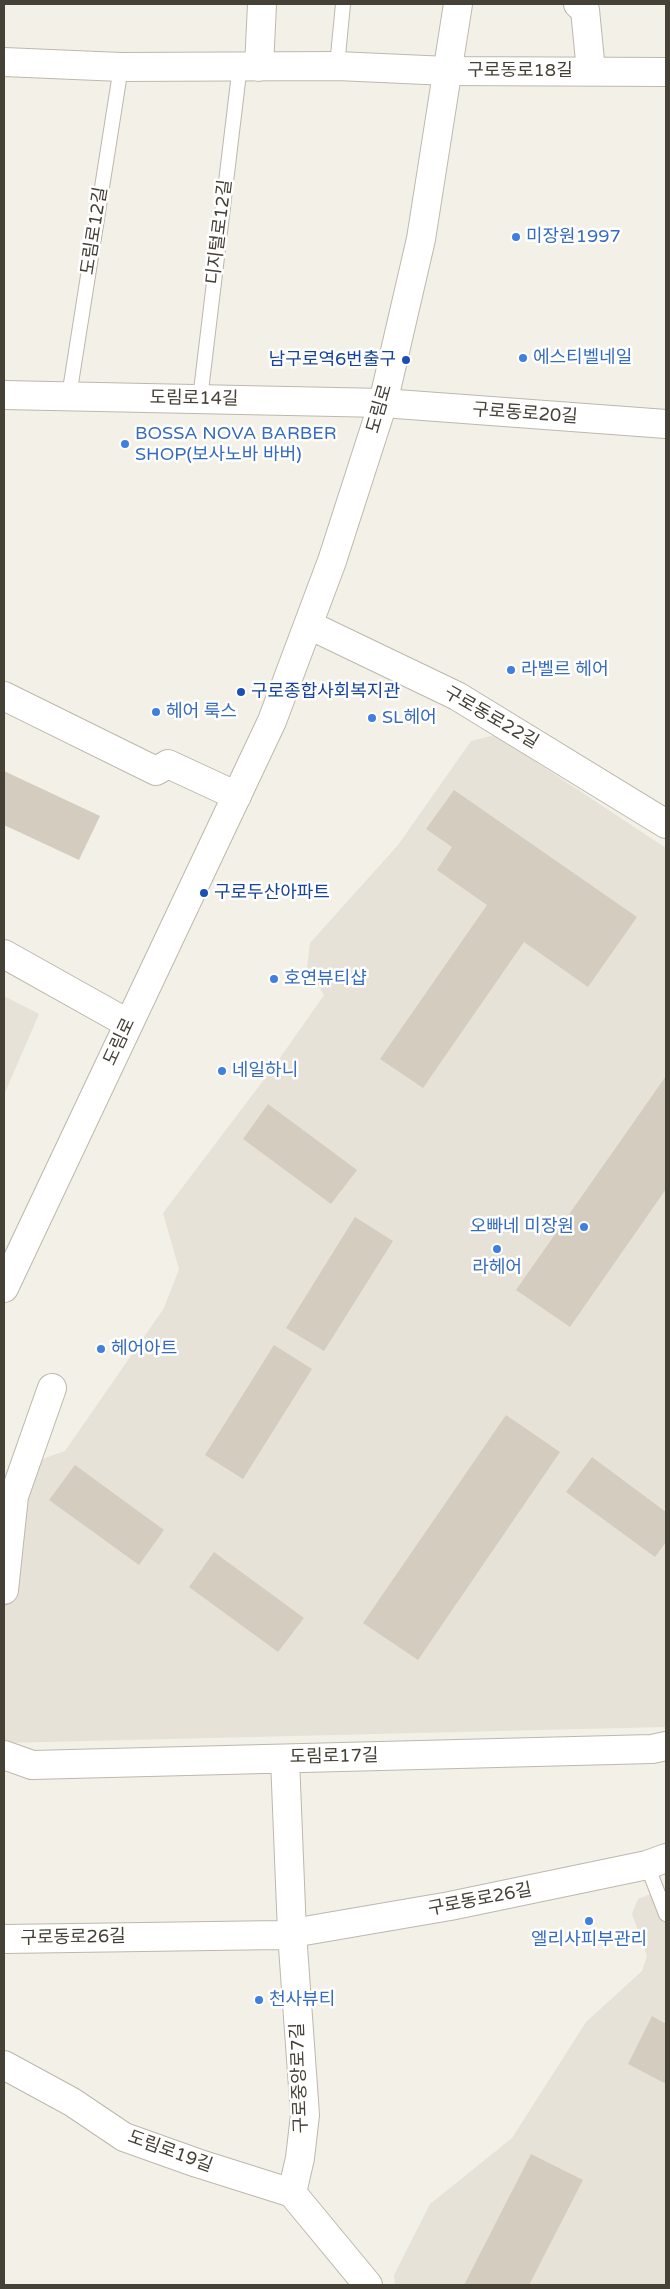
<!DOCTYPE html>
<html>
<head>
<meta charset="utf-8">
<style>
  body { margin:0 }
  #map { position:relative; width:670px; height:2289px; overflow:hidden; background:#f3f0e8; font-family:"Varela Round",sans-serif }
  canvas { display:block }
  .frame { position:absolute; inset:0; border:5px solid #464137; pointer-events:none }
</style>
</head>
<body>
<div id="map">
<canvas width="670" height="2289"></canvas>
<div class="frame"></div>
</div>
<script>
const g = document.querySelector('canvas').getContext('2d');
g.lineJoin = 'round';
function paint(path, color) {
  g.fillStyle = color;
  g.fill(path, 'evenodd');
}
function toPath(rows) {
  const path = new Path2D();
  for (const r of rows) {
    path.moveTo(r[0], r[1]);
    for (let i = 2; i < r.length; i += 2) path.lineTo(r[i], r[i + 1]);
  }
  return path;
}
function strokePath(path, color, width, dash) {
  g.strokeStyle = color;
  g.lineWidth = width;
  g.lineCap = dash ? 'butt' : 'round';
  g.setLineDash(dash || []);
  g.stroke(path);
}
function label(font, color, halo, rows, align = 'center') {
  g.font = font + ' "Varela Round","Noto Sans KR",sans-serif';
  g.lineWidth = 5;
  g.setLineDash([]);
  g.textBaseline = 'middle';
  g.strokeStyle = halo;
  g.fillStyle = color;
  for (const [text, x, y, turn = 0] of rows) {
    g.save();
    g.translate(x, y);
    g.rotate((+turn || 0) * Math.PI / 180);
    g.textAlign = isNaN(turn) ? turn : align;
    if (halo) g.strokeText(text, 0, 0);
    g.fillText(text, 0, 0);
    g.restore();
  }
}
const residential = toPath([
  [495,735,666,848,666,1727,4,1743,4,1496,13,1476,45,1458,65,1451,164,1308,179,1269,163,1213,275,1065,324,995,307,967,310,943,398,845,471,741],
  [4,996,39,1014,4,1095],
  [666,1888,666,2285,395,2285,394,2275,430,2204,512,2138,586,2022,642,1971,647,1956,632,1914,638,1899]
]);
const building = toPath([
  [4,771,100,816,79,860,4,825],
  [454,790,637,917,588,987,524,942,423,1088,380,1059,487,905,437,870,452,847,426,829],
  [666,1076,666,1189,570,1327,516,1290],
  [268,1104,357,1170,331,1204,243,1139],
  [355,1217,393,1241,324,1351,286,1328],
  [274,1345,312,1369,243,1479,205,1455],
  [506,1415,560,1452,418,1660,363,1623],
  [592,1457,666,1512,666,1542,655,1557,566,1492],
  [75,1465,164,1530,139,1565,49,1500],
  [214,1552,304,1618,278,1652,189,1587],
  [652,2016,666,2024,666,2084,628,2064],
  [531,2154,583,2180,529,2285,464,2285]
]);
const service = toPath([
  [337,66,343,4],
  [69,396,121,67],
  [200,399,240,65],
  [647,1865,666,1914]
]);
const minor = toPath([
  [578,4,585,10,591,71],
  [4,62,121,67,337,66,448,71,666,72],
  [259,67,262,4],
  [4,395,383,403,666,424],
  [309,625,457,696,666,824],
  [4,696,156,771,168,764,237,796],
  [4,1590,14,1496,52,1388],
  [4,1755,32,1765,652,1749,666,1746],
  [285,1759,292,1933,305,2115,300,2158,292,2193,368,2285],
  [4,1939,281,1935,450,1906,647,1865,666,1858],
  [4,2065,72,2102,124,2137,197,2163,292,2193]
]);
const tertiary = toPath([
  [4,954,129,1024],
  [4,1288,272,721,332,561,383,403,421,239,458,4]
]);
const markers = [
  [516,237,5,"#3f7fe0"],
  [523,358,5,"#3f7fe0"],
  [406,360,5,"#1a4fb4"],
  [125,444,5,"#3f7fe0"],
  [511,670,5,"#3f7fe0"],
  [241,692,5,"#1a4fb4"],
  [156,712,5,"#3f7fe0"],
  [372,718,5,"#3f7fe0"],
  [204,893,5,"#1a4fb4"],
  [274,979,5,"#3f7fe0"],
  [222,1071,5,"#3f7fe0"],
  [584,1227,5,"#3f7fe0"],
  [497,1249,5,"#3f7fe0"],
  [101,1349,5,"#3f7fe0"],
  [589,1921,5,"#3f7fe0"],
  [259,2000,5,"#3f7fe0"]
];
const streetNames = [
  ["구로동로18길",520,71],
  ["도림로12길",95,231,-81],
  ["디지털로12길",220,232,-83],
  ["도림로14길",194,399,1],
  ["도림로",380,409,-74],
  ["구로동로20길",525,414,4],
  ["구로동로22길",491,718,30],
  ["도림로",120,1042,-65],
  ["도림로17길",334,1757,-1],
  ["구로동로26길",480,1900,-11],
  ["구로동로26길",73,1938,-1],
  ["구로중앙로7길",300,2078,-92],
  ["도림로19길",170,2152,20]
];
const shopNames = [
  ["미장원1997",526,237],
  ["에스티벨네일",533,358],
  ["BOSSA NOVA BARBER",135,434],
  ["SHOP(보사노바 바버)",135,455],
  ["라벨르 헤어",521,670],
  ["헤어 룩스",166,712],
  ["SL헤어",382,718],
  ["호연뷰티샵",284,979],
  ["네일하니",232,1071],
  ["오빠네 미장원",574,1227,"right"],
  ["라헤어",497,1268,"center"],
  ["헤어아트",111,1349],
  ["엘리사피부관리",589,1940,"center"],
  ["천사뷰티",269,2000]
];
const transitNames = [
  ["남구로역6번출구",396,360,"right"],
  ["구로종합사회복지관",251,692],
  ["구로두산아파트",214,893]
];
paint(residential, '#e7e2d7');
paint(building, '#d4ccbf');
strokePath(service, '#beb8ac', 16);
strokePath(minor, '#beb8ac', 30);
strokePath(tertiary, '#beb8ac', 30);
strokePath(service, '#fff', 14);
strokePath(minor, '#fff', 28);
strokePath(tertiary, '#fff', 28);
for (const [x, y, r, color] of markers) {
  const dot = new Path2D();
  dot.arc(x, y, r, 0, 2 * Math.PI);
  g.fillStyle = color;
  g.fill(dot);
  strokePath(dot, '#fff', 2);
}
label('18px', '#464137', '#fff', streetNames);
label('18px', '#366cbe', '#fff', shopNames, 'left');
label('18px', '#164399', '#fff', transitNames, 'left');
</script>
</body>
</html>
